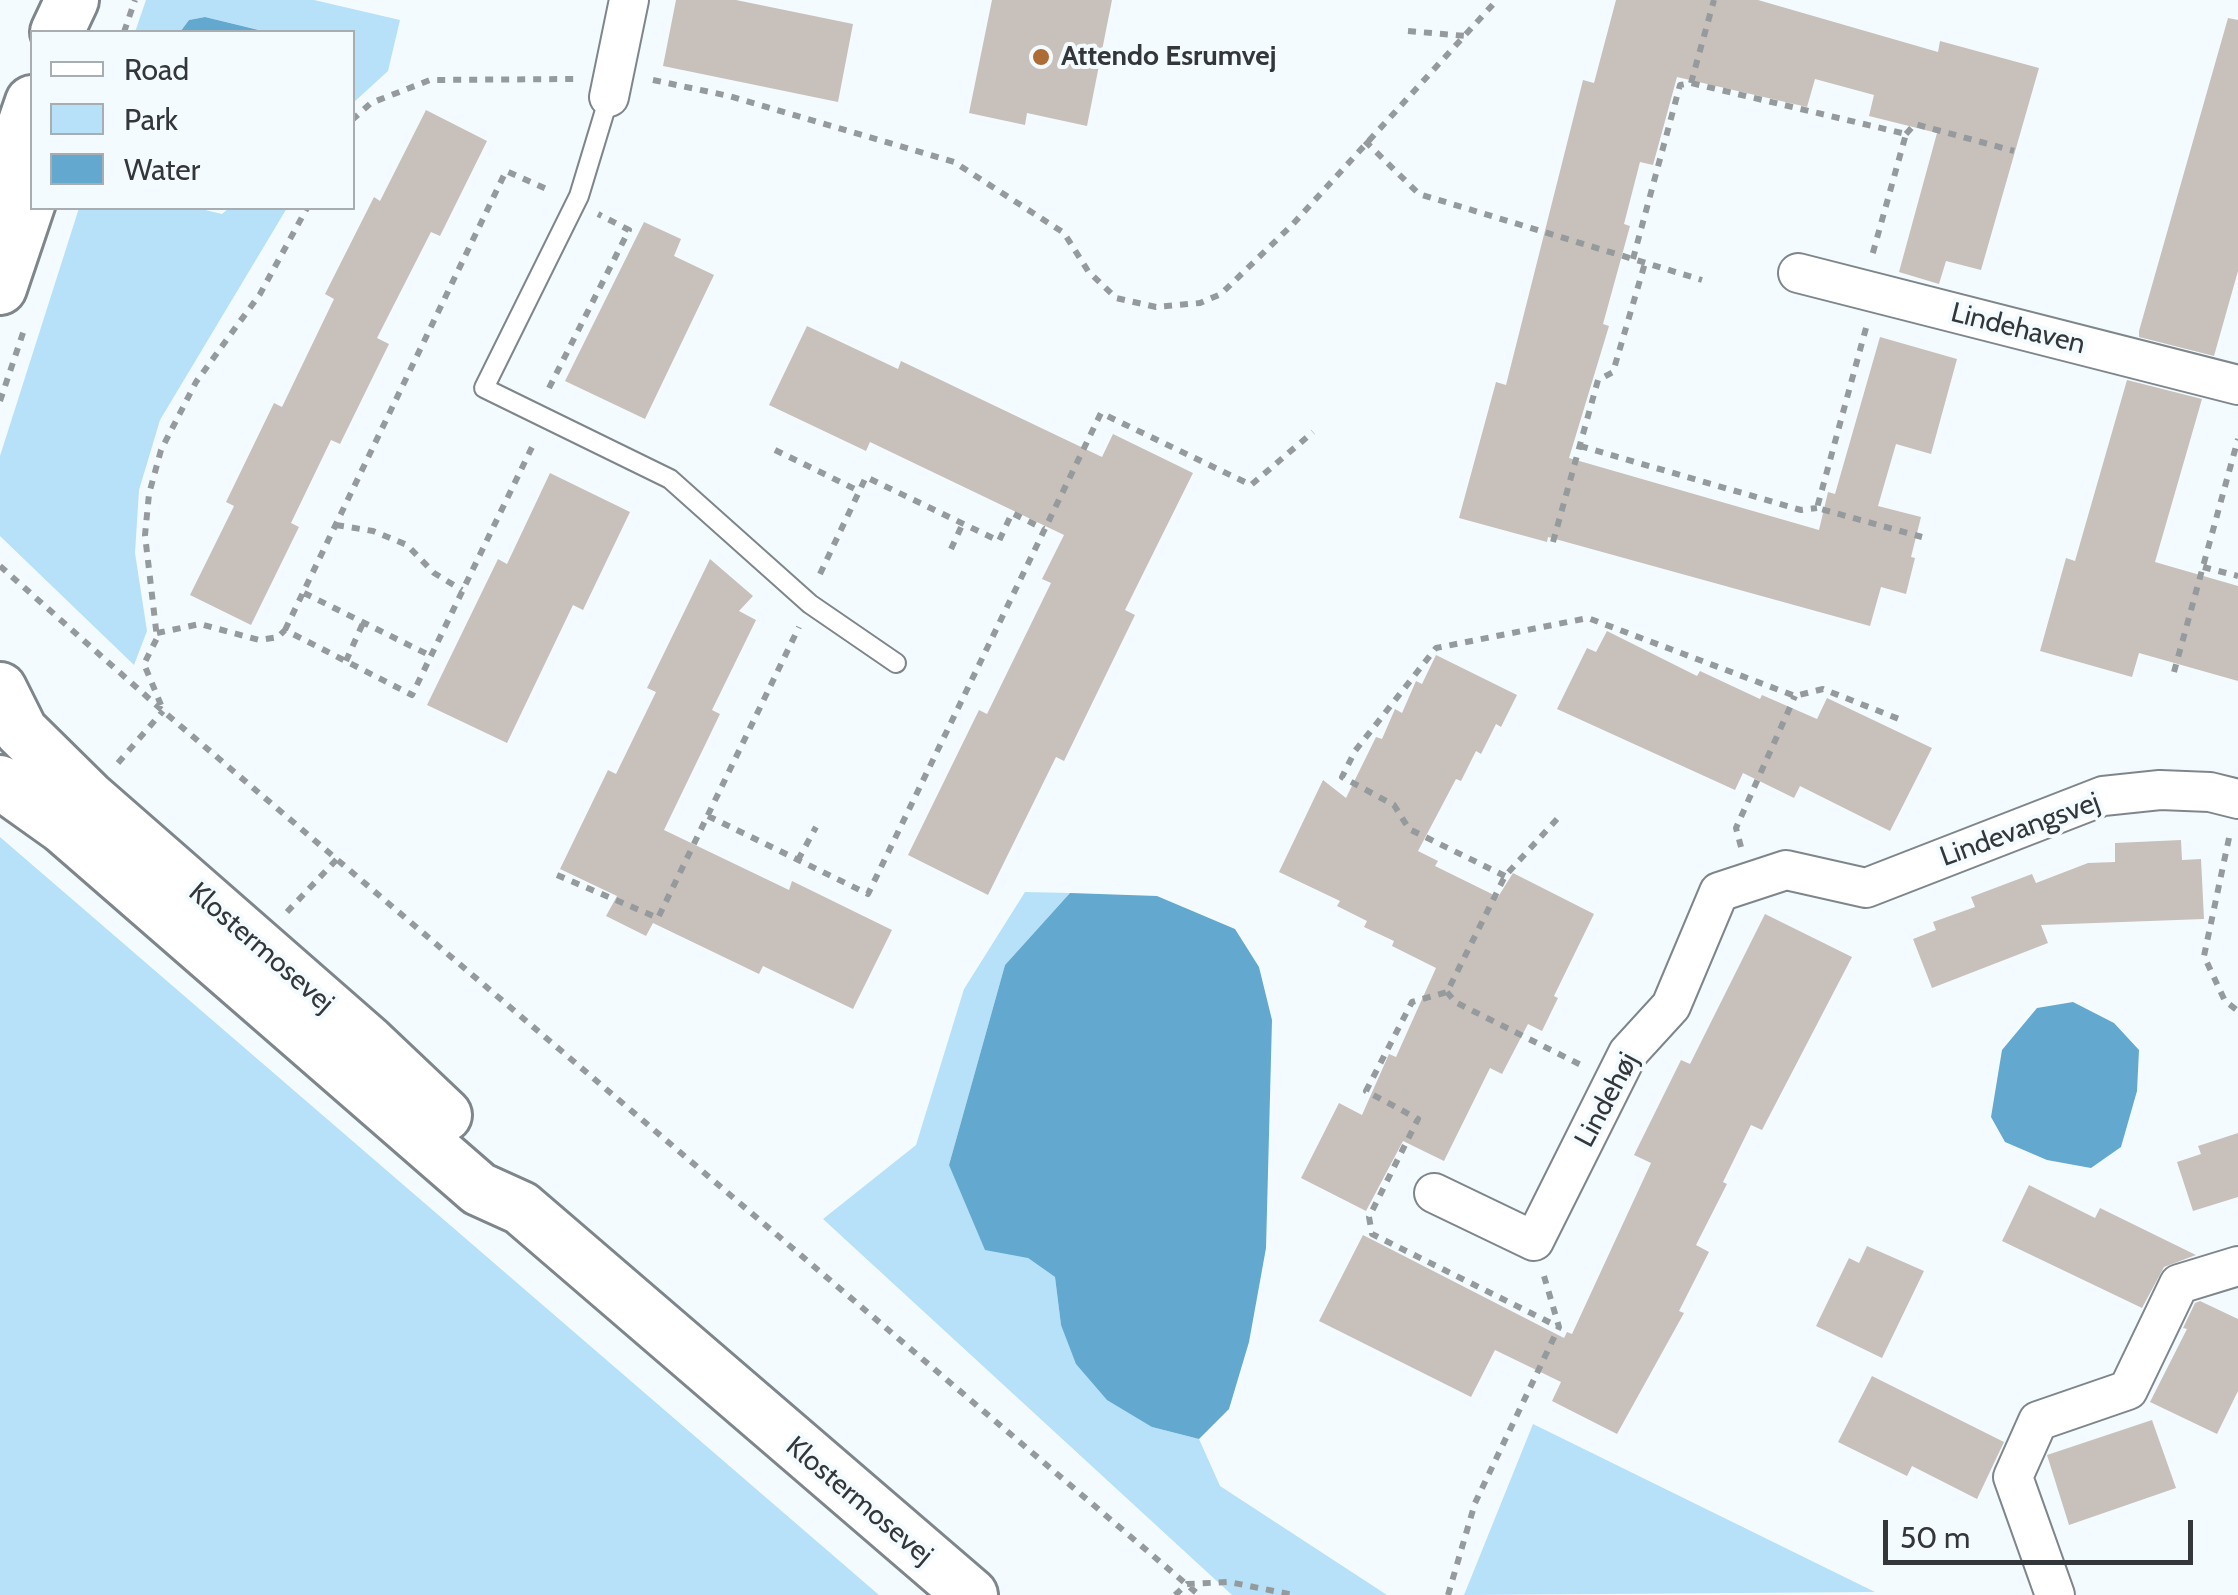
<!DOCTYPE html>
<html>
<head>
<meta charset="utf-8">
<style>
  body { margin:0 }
  #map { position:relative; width:2238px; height:1595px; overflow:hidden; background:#f4fbff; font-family:Cabin,sans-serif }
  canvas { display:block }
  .legend { position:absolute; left:30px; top:30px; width:325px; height:180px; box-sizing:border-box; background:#f4fbff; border:2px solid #a7adb0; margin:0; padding:12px 18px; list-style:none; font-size:30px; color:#343739 }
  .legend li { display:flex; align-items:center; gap:20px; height:50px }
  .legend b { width:50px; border:2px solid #a7adb0 }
  .scale { position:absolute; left:1883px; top:1520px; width:310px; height:45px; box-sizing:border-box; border:5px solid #343739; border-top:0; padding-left:12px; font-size:30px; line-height:35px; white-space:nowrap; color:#343739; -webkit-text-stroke:8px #f4fbff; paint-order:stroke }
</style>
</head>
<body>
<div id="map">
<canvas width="2238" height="1595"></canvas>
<ul class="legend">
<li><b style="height:12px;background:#fff"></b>Road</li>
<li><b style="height:28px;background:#b6e1f9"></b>Park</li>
<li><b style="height:28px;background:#63a8ce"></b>Water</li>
</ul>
<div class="scale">50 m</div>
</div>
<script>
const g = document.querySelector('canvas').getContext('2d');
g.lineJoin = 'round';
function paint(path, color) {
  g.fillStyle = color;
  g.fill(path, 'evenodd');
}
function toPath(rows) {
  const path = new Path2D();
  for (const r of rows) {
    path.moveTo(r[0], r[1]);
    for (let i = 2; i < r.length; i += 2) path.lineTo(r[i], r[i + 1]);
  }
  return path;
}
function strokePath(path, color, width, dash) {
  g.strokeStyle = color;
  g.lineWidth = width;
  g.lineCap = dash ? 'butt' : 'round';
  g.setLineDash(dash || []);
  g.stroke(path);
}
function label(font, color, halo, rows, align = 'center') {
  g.font = font + ' Cabin,sans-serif';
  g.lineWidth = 8;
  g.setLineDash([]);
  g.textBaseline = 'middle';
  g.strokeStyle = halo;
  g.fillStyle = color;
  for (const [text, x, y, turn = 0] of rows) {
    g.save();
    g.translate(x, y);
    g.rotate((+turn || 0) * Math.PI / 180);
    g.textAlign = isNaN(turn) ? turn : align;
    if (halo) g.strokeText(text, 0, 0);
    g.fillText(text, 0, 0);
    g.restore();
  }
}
const green = toPath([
  [146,0,314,0,400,20,388,71,353,103,352,32,268,32,205,17,189,20,180,32,135,32],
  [79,208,197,208,222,214,229,208,287,208,160,420,139,490,135,553,147,631,134,665,0,536,0,456],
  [0,837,879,1595,0,1595],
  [1025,892,1070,893,1005,965,949,1165,1028,1258,1055,1277,1061,1325,1152,1427,1199,1439,1220,1486,1387,1595,1232,1595,823,1219,916,1145,964,989],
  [1533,1424,1875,1592,1464,1595]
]);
const water = toPath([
  [205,17,267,32,268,32,180,32,189,20],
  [1070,893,1157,896,1235,929,1259,967,1272,1020,1266,1248,1249,1342,1229,1409,1199,1439,1152,1427,1107,1400,1076,1364,1061,1325,1055,1277,1028,1258,985,1250,949,1165,1005,965],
  [2073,1002,2114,1023,2139,1050,2137,1091,2121,1147,2091,1168,2047,1160,2005,1142,1991,1117,2002,1050,2037,1008]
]);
const building = toPath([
  [676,0,736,0,853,24,838,102,663,66],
  [992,0,1112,0,1087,126,1027,113,1025,125,969,113],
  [1616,0,1758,0,1938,52,1940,41,2039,68,1981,270,1946,261,1939,284,1899,272,1937,133,1869,116,1874,95,1815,79,1807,107,1677,77,1653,165,1640,162,1624,224,1630,226,1603,324,1609,326,1569,458,1819,530,1828,492,1835,494,1880,337,1957,359,1931,454,1896,444,1878,506,1921,517,1911,557,1915,558,1906,594,1881,587,1870,626,1548,537,1547,542,1459,518,1496,382,1506,385,1583,80,1594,83],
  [2228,18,2238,20,2238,271,2214,356,2139,337,2139,331],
  [426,110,487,141,440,236,431,232,377,338,389,344,340,444,331,440,291,523,299,527,251,625,190,595,234,506,226,502,274,403,282,407,334,299,325,294,374,197,380,201],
  [644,222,681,239,674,256,714,275,645,419,565,381],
  [807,326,898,369,901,361,1102,457,1113,434,1193,473,1125,610,1135,615,1064,761,1056,757,988,895,908,855,979,710,987,714,1051,583,1042,579,1064,535,870,442,866,451,769,405],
  [2127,380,2202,399,2155,562,2238,586,2238,681,2139,653,2132,677,2040,651,2066,558,2075,561],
  [550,473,630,512,583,610,573,605,507,743,427,705,498,559,507,564],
  [710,559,753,596,739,611,756,620,712,710,720,714,664,830,789,890,792,881,892,930,853,1009,763,966,759,974,653,923,646,936,606,916,617,896,560,869,608,770,616,774,656,692,647,688],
  [1607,631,1697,676,1700,671,1760,699,1762,695,1817,719,1827,698,1932,748,1890,831,1800,786,1794,798,1743,773,1735,790,1557,709,1587,648,1596,652],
  [1436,655,1517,695,1501,727,1496,724,1481,754,1476,751,1461,781,1456,779,1418,851,1438,861,1435,866,1498,897,1513,873,1594,914,1554,996,1558,998,1542,1031,1528,1024,1502,1074,1490,1068,1444,1161,1403,1141,1366,1211,1301,1178,1339,1103,1362,1115,1389,1054,1396,1057,1436,968,1392,946,1394,941,1364,927,1367,921,1337,906,1340,901,1279,872,1323,780,1346,798,1376,737,1382,739,1395,709,1402,713,1416,681,1422,684],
  [2181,840,2182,860,2201,859,2204,919,2041,925,2048,943,1932,988,1913,939,1936,930,1933,922,1975,907,1971,897,2032,874,2036,883,2088,863,2115,862,2115,843],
  [1765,914,1852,957,1762,1130,1751,1125,1723,1182,1727,1184,1696,1245,1709,1252,1679,1311,1684,1313,1617,1434,1552,1401,1561,1382,1495,1350,1471,1397,1319,1321,1363,1235,1564,1338,1567,1332,1572,1334,1651,1163,1634,1155,1681,1060,1690,1064],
  [2238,1133,2238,1197,2193,1211,2177,1162,2201,1154,2198,1146],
  [2029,1185,2095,1218,2100,1208,2196,1255,2164,1267,2142,1308,2002,1241],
  [1867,1246,1924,1271,1882,1358,1816,1326,1849,1258,1859,1263],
  [2200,1301,2238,1319,2238,1391,2217,1434,2150,1402,2187,1329,2183,1328,2195,1303],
  [1872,1376,2004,1442,1977,1499,1912,1466,1907,1476,1838,1442],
  [2152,1420,2176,1488,2069,1525,2047,1455]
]);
const path = toPath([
  [1408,31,1466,36],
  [124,32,135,0],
  [653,80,729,96,954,162,1064,233,1088,271,1116,298,1156,307,1200,303,1221,294,1293,224,1497,0],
  [1691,83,1714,0],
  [352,120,371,103,430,80,575,79],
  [1906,134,1915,124,2014,151],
  [1365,141,1419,194,1702,280],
  [1633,259,1680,85,1691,83,1906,134,1872,256],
  [1866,328,1817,508,1922,537],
  [549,388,629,230,598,214],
  [0,401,25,327],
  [1580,446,1801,510,1817,508],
  [775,450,859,491],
  [336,525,373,531,407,545,434,573,462,590],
  [1553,542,1598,380,1613,372,1645,263],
  [951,549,963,523],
  [0,566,163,711,1199,1595],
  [2203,567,2238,576],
  [820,574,866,477,999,541,1012,513,1044,529],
  [304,593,431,656],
  [285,630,506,171,551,191],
  [157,633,200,624,259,640,278,637,285,630,412,695,534,443],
  [346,661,363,623],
  [2174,672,2238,439],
  [161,705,144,664,157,638,145,535,149,494,161,450,196,382,260,294,307,208],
  [118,763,163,711],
  [708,816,868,894,1101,413,1251,485,1313,432],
  [1557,819,1505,876,1447,992,1412,1002,1366,1091,1418,1119,1369,1217,1372,1234,1559,1327],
  [2229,838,2204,956,2225,1001,2238,1011],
  [1741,847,1736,828,1795,696],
  [798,860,816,827],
  [557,875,658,918,799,627],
  [1505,876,1409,829,1394,805,1342,777,1355,751,1436,648,1588,618,1795,696,1823,689,1899,719],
  [287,912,338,858],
  [1447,992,1455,1002,1581,1065],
  [1175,1595,1187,1584,1229,1582,1294,1595],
  [1448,1595,1475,1503,1559,1327,1544,1276]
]);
const service = toPath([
  [609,97,579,196,484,388,670,479,810,604,896,663]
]);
const minor = toPath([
  [609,97,629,0],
  [1798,273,2238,385],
  [1434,1193,1534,1241,1628,1053,1671,1006,1719,892,1786,870,1866,888,2103,796,2160,790,2210,792,2238,799],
  [2055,1595,2013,1477,2038,1421,2128,1390,2179,1284,2238,1266]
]);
const secondary = toPath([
  [57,32,72,0],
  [0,195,32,102],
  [0,288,32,193],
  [0,689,21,731,88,797,368,1042,445,1115],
  [0,782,63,827,479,1189,521,1208,971,1595]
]);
const markers = [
  [1041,57,10,"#ad6b36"]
];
const poiNames = [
  ["Attendo Esrumvej",1061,57]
];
const streetNames = [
  ["Lindehaven",2018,329,14],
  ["Lindevangsvej",2020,830,-20],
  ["Klostermosevej",261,948,41],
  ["Lindehøj",1607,1100,-62],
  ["Klostermosevej",859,1501,40]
];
paint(green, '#b6e1f9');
paint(water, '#63a8ce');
paint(building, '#c8c0bb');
strokePath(service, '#7f868b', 22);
strokePath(minor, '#7f868b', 42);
strokePath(secondary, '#7f868b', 58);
strokePath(path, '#959a9d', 6, [8, 8]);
strokePath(service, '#fff', 18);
strokePath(minor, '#fff', 38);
strokePath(secondary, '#fff', 52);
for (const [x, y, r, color] of markers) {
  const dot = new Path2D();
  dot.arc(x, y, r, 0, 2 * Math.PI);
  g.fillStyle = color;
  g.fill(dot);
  strokePath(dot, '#f4fbff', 4);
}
label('bold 28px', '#343739', '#f4fbff', poiNames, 'left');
label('28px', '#343739', '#f4fbff', streetNames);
</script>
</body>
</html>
